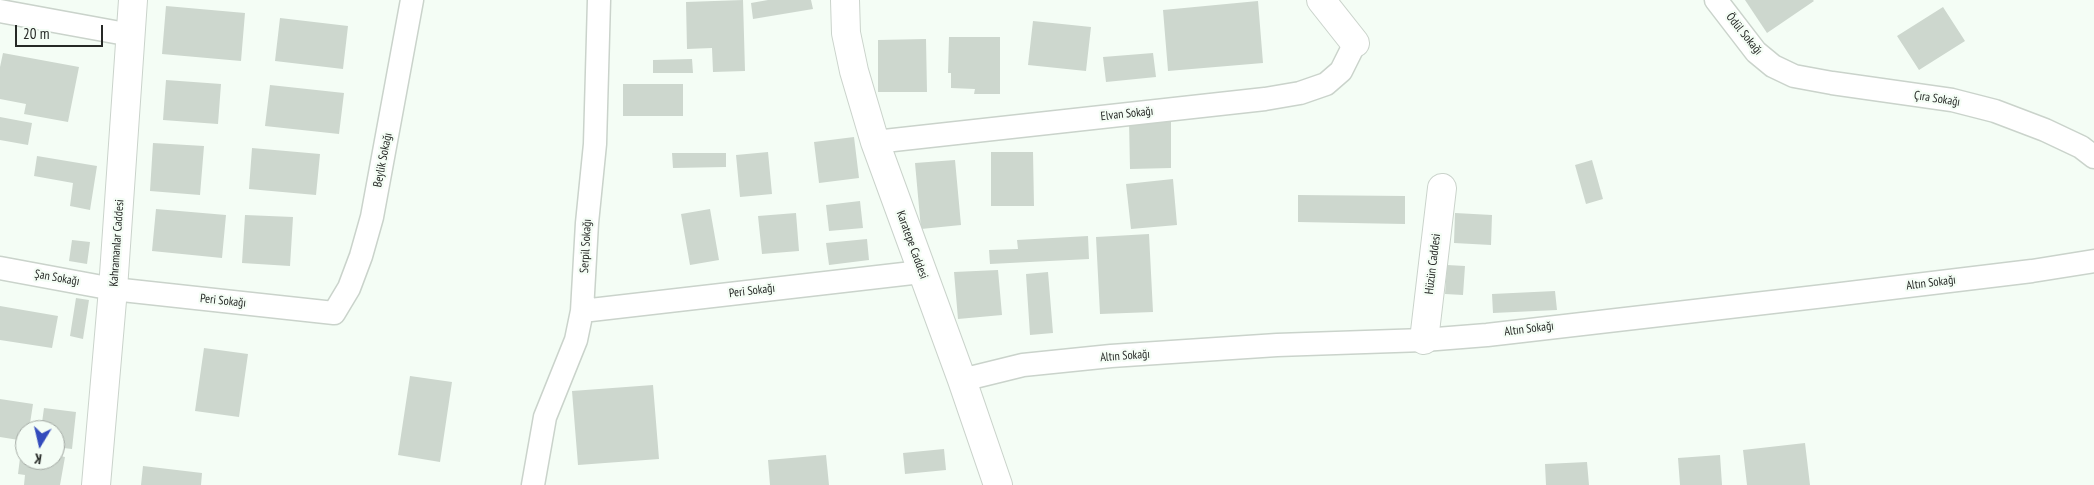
<!DOCTYPE html>
<html>
<head>
<meta charset="utf-8">
<style>
  body { margin:0 }
  #map { position:relative; width:2094px; height:485px; overflow:hidden; background:#f4fdf5; font-family:"PT Sans Narrow",sans-serif }
  canvas { display:block }
  .north { position:absolute; left:15px; top:420px; width:50px; height:50px; box-sizing:border-box; background:#f4fdf5; border:1px solid #a2a8a2; border-radius:50%; rotate:189deg; font-size:14px; font-weight:700; line-height:20px; text-align:center; color:#262926 }
  .north::after { content:''; display:block; margin:auto; width:18px; height:22px; background:#334bbc; clip-path:polygon(50% 0,100% 100%,50% 72%,0 100%) }
  .scale { position:absolute; left:15px; top:25px; width:88px; height:22px; box-sizing:border-box; border:2px solid #262926; border-top:0; padding-left:6px; font-size:15px; line-height:18px; white-space:nowrap; color:#262926; -webkit-text-stroke:4px #f4fdf5; paint-order:stroke }
</style>
</head>
<body>
<div id="map">
<canvas width="2094" height="485"></canvas>
<div class="north">K</div>
<div class="scale">20 m</div>
</div>
<script>
const g = document.querySelector('canvas').getContext('2d');
g.lineJoin = 'round';
function paint(path, color) {
  g.fillStyle = color;
  g.fill(path, 'evenodd');
}
function toPath(rows) {
  const path = new Path2D();
  for (const r of rows) {
    path.moveTo(r[0], r[1]);
    for (let i = 2; i < r.length; i += 2) path.lineTo(r[i], r[i + 1]);
  }
  return path;
}
function strokePath(path, color, width, dash) {
  g.strokeStyle = color;
  g.lineWidth = width;
  g.lineCap = dash ? 'butt' : 'round';
  g.setLineDash(dash || []);
  g.stroke(path);
}
function label(font, color, halo, rows, align = 'center') {
  g.font = font + ' "PT Sans Narrow",sans-serif';
  g.lineWidth = 4.5;
  g.setLineDash([]);
  g.textBaseline = 'middle';
  g.strokeStyle = halo;
  g.fillStyle = color;
  for (const [text, x, y, turn = 0] of rows) {
    g.save();
    g.translate(x, y);
    g.rotate((+turn || 0) * Math.PI / 180);
    g.textAlign = isNaN(turn) ? turn : align;
    if (halo) g.strokeText(text, 0, 0);
    g.fillText(text, 0, 0);
    g.restore();
  }
}
const building = toPath([
  [743,0,745,71,713,72,712,48,687,49,686,2],
  [768,0,811,0,813,9,753,19,751,3],
  [1745,0,1813,0,1814,1,1767,33],
  [1258,1,1263,63,1168,71,1163,10],
  [166,6,245,13,241,61,162,54],
  [1943,7,1965,41,1919,70,1897,36],
  [280,18,348,26,343,69,275,61],
  [1033,21,1091,27,1086,71,1028,65],
  [949,37,1000,37,1000,94,974,94,975,89,951,88,951,73,948,73],
  [926,39,927,92,878,92,878,40],
  [3,53,79,67,68,122,24,114,26,104,0,99,0,67],
  [1153,53,1156,77,1106,82,1103,57],
  [692,59,693,73,653,73,653,60],
  [166,80,221,84,218,124,163,120],
  [623,84,683,84,683,116,623,116],
  [270,85,344,93,339,134,265,126],
  [0,117,32,123,28,145,0,140],
  [1171,120,1171,168,1130,169,1129,121],
  [854,137,859,178,819,183,814,142],
  [153,143,204,146,200,195,150,191],
  [252,148,320,154,316,195,249,189],
  [768,152,772,194,740,197,736,155],
  [991,152,1033,152,1034,206,991,206],
  [672,153,726,153,726,167,673,168],
  [37,156,97,166,90,210,70,206,73,183,34,176],
  [955,160,961,225,921,229,915,163],
  [1592,160,1603,199,1586,204,1575,165],
  [1173,179,1177,225,1131,229,1126,184],
  [1298,195,1405,196,1405,224,1298,222],
  [860,201,863,228,829,231,826,205],
  [156,209,226,215,222,258,152,251],
  [710,209,719,260,690,265,681,214],
  [796,213,799,251,762,254,758,216],
  [1455,213,1492,215,1491,245,1454,243],
  [245,215,293,217,290,266,242,263],
  [1149,234,1153,312,1100,314,1096,237],
  [1088,236,1089,259,990,264,989,250,1018,249,1017,240],
  [867,239,869,260,829,265,826,243],
  [72,240,90,242,87,264,69,261],
  [1447,265,1465,266,1463,295,1445,294],
  [998,270,1002,315,958,319,954,272],
  [1048,272,1053,333,1030,335,1026,274],
  [1555,291,1557,310,1493,313,1492,294],
  [76,298,89,300,83,339,70,336],
  [0,306,58,316,52,348,0,340],
  [204,348,248,354,239,417,195,411],
  [410,376,452,382,440,462,398,455],
  [653,385,659,459,578,465,572,391],
  [0,399,33,404,29,430,25,430,25,441,0,437],
  [44,408,76,412,72,449,55,447,55,430,41,430],
  [1805,443,1810,485,1747,485,1743,450],
  [944,449,946,470,905,474,903,453],
  [21,450,25,451,25,460,55,460,55,455,65,457,60,485,24,485,25,475,18,474],
  [826,455,829,485,770,485,768,460],
  [1720,455,1722,485,1680,485,1678,458],
  [1587,462,1589,485,1546,485,1545,464],
  [143,466,202,473,201,485,141,485]
]);
const minor = toPath([
  [1716,0,1756,52,1773,66,1794,76,1832,83,1952,100,1995,111,2045,130,2081,147,2094,157],
  [0,11,131,35],
  [875,142,1265,99,1300,93,1326,84,1341,71,1355,43],
  [0,268,113,289,334,313,349,288,361,256,372,217,412,0],
  [582,311,921,272],
  [962,380,1023,365,1111,356,1277,345,1424,340,1487,335,1833,295,2032,271,2094,261],
  [533,485,545,417,576,340,582,311,587,223,595,144,599,0]
]);
const tertiary = toPath([
  [845,0,846,33,854,71,875,142,962,380,998,485],
  [1321,0,1355,43],
  [1424,340,1442,188],
  [96,485,113,289,133,0]
]);
const streetNames = [
  ["Ödül Sokağı",1744,34,51],
  ["Çıra Sokağı",1937,99,9],
  ["Elvan Sokağı",1127,114,-6],
  ["Beylik Sokağı",383,160,-79],
  ["Kahramanlar Caddesi",117,243,-86],
  ["Karatepe Caddesi",912,245,70],
  ["Serpil Sokağı",586,246,-87],
  ["Hüzün Caddesi",1433,264,-83],
  ["Şan Sokağı",57,278,10],
  ["Altın Sokağı",1931,283,-7],
  ["Peri Sokağı",752,291,-7],
  ["Peri Sokağı",223,301,6],
  ["Altın Sokağı",1529,329,-7],
  ["Altın Sokağı",1125,356,-4]
];
paint(building, '#cdd7ce');
strokePath(minor, '#cad3cb', 25);
strokePath(tertiary, '#cad3cb', 30);
strokePath(minor, '#fff', 22);
strokePath(tertiary, '#fff', 28);
label('12px', '#262926', '#f4fdf5', streetNames);
</script>
</body>
</html>
